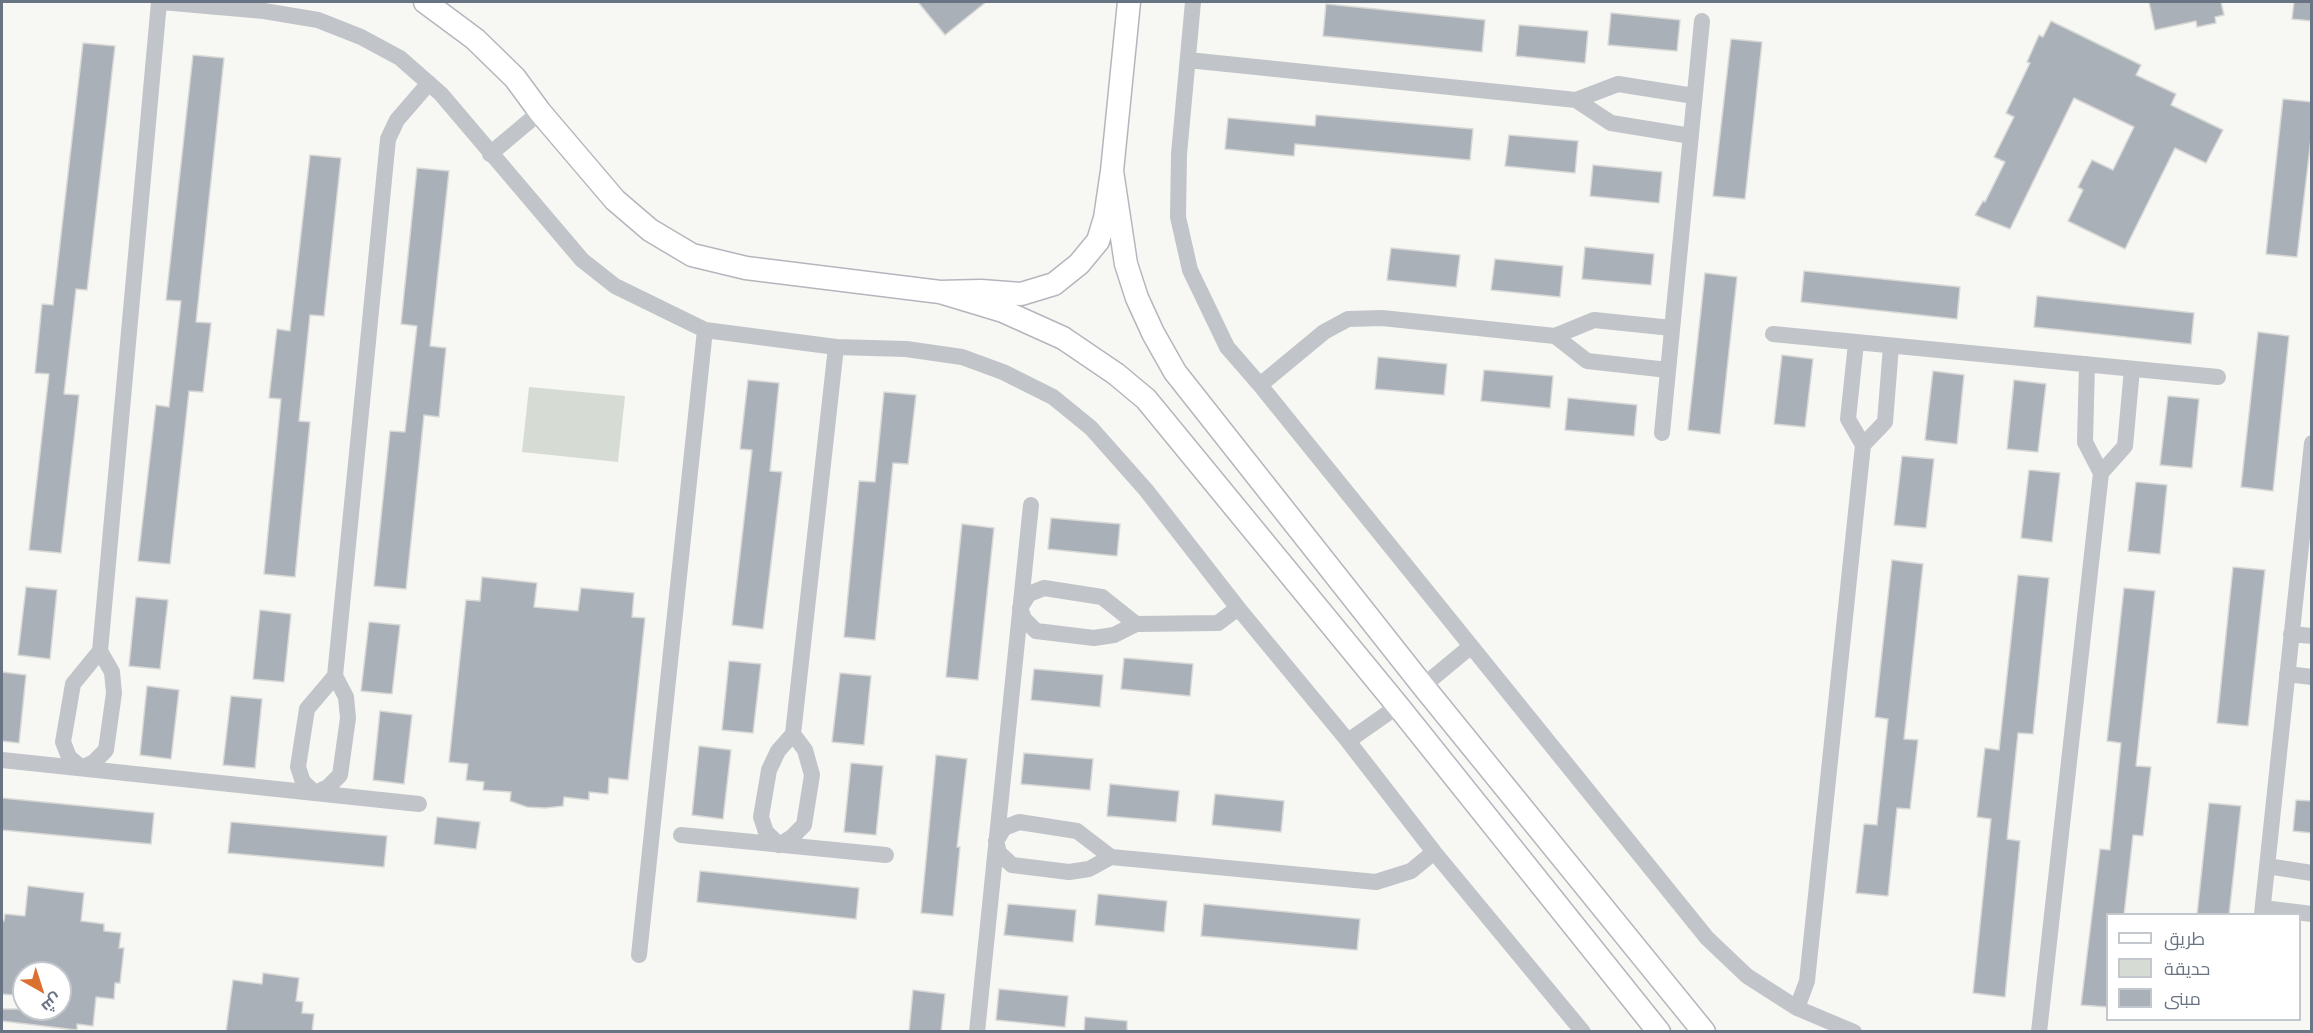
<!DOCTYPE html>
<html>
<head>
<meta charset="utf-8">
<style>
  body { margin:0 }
  #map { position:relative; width:2313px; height:1033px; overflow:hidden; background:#f7f7f4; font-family:Mulish,Cairo,sans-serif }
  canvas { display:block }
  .frame { position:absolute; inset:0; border:3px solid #687384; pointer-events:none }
  .legend { position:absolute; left:2106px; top:913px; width:195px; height:108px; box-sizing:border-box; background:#fff; border:2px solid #c3c7ce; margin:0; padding:8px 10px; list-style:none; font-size:18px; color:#687384 }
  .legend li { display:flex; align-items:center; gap:12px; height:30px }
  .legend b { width:30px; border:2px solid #c3c7ce }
  .north { position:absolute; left:12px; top:961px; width:60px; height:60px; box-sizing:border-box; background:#fff; border:2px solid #c3c7ce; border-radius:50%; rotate:141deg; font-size:16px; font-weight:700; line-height:24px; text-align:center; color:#687384 }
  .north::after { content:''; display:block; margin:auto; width:21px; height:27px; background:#da7131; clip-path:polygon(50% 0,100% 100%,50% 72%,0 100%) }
</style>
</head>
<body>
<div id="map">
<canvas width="2313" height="1033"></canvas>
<div class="frame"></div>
<ul class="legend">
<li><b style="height:8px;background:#fff"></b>طريق</li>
<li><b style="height:16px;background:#d6dcd4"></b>حديقة</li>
<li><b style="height:16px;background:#aab0b7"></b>مبنى</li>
</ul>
<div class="north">ش</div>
</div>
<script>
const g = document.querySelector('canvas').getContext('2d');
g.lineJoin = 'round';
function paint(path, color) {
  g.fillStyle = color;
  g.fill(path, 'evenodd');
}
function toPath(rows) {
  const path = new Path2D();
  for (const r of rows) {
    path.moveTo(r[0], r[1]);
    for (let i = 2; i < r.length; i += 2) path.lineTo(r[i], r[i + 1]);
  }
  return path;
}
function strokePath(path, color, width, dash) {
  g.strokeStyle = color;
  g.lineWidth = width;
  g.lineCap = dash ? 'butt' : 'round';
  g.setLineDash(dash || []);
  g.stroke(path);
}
const green = toPath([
  [529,387,625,396,618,462,522,452]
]);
const building = toPath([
  [918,2,986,2,945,35,918,2],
  [2149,2,2221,2,2224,15,2215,17,2216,23,2197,27,2196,21,2155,30,2149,2],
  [2294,2,2312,2,2312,21,2292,19,2294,2],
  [1326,4,1485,20,1482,52,1323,36,1326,4],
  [1611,13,1680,20,1677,51,1608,45,1611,13],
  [2051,21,2141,65,2136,75,2176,94,2171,105,2223,130,2206,163,2175,148,2125,249,2068,221,2083,190,2078,187,2092,160,2113,170,2134,127,2074,98,2010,229,1975,215,1983,201,1985,202,2005,162,1994,157,2014,117,2006,113,2030,63,2027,62,2039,35,2043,37,2051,21],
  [1519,25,1588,31,1585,63,1516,56,1519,25],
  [1731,39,1762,42,1745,199,1713,196,1731,39],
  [83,43,115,46,87,290,76,289,64,394,79,395,61,553,29,550,49,374,35,373,42,304,53,305,83,43],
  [193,55,224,58,196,322,211,323,203,392,189,391,170,564,138,561,156,405,169,407,181,301,166,300,193,55],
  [2283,99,2312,102,2312,130,2297,257,2266,254,2283,99],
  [1316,115,1473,129,1470,160,1295,144,1294,156,1225,149,1228,118,1315,126,1316,115],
  [1509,135,1578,141,1575,173,1505,166,1509,135],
  [310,155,341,158,324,316,310,315,299,421,310,422,295,577,264,574,281,399,269,398,277,329,290,331,310,155],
  [1593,165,1662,172,1659,203,1590,196,1593,165],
  [417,168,449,171,430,346,446,348,439,417,424,415,406,589,374,586,390,431,405,432,417,326,401,324,417,168],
  [1585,247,1654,254,1651,285,1582,279,1585,247],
  [1391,248,1460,255,1456,287,1387,280,1391,248],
  [1495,259,1563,266,1560,297,1491,290,1495,259],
  [1804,271,1960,287,1957,319,1801,302,1804,271],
  [1705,273,1737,277,1720,434,1688,430,1705,273],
  [2037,296,2194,313,2191,344,2034,327,2037,296],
  [2258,332,2289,336,2273,491,2241,487,2258,332],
  [1782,355,1813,359,1805,427,1774,424,1782,355],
  [1378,357,1447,364,1444,395,1375,389,1378,357],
  [1484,370,1553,376,1550,408,1481,401,1484,370],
  [1933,371,1964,375,1957,444,1925,440,1933,371],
  [748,380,779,383,770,471,782,472,763,629,732,625,752,450,740,449,748,380],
  [2014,380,2046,384,2038,452,2007,449,2014,380],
  [884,392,916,395,908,464,893,463,875,640,844,637,859,481,875,482,884,392],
  [2168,396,2199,399,2192,468,2160,465,2168,396],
  [1568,398,1637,405,1634,436,1565,430,1568,398],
  [1902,456,1934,459,1926,528,1894,525,1902,456],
  [2029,470,2060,473,2052,542,2021,538,2029,470],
  [2136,482,2167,485,2160,554,2128,551,2136,482],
  [1051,518,1120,524,1117,556,1048,549,1051,518],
  [962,524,994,528,978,680,946,677,962,524],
  [1892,560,1923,564,1904,739,1918,740,1910,809,1897,808,1888,896,1856,893,1864,824,1877,825,1888,719,1875,717,1892,560],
  [2233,567,2265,570,2248,726,2217,723,2233,567],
  [2018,575,2049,578,2033,734,2018,733,2007,839,2020,841,2005,997,1973,993,1991,819,1977,817,1985,748,1999,750,2018,575],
  [482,577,537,583,534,607,578,611,581,588,634,593,632,617,645,618,628,780,609,778,608,794,589,792,589,800,564,797,563,806,545,808,527,807,510,801,511,792,483,790,484,782,466,780,468,764,449,762,466,600,480,601,482,577],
  [26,587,57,590,50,659,18,655,26,587],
  [2124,588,2155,591,2136,766,2151,767,2143,836,2133,835,2124,915,2108,915,2108,1007,2081,1005,2100,849,2110,850,2121,743,2107,741,2124,588],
  [136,597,168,600,160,669,129,666,136,597],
  [260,610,291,614,284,682,253,679,260,610],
  [369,622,400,625,392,694,361,691,369,622],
  [1124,658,1193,664,1190,696,1121,689,1124,658],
  [729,661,761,664,753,733,722,730,729,661],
  [1034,669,1103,675,1100,707,1031,700,1034,669],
  [2,672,26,675,19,743,2,741,2,672],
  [840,673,871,676,864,745,832,742,840,673],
  [147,686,179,690,171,759,140,755,147,686],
  [231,696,262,699,255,768,223,765,231,696],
  [380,711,412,715,404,784,373,780,380,711],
  [699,746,731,750,723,819,692,815,699,746],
  [1024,753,1093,759,1090,790,1021,784,1024,753],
  [936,755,967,759,957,847,960,847,953,916,921,913,936,755],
  [851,763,883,766,876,835,844,832,851,763],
  [1110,784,1179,791,1176,822,1107,816,1110,784],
  [1215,794,1284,801,1281,832,1212,825,1215,794],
  [2,798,154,813,151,844,2,830,2,798],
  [2296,800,2312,801,2312,833,2293,831,2296,800],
  [2209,803,2241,806,2229,915,2197,915,2209,803],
  [437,817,480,822,476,849,434,844,437,817],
  [231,822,387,836,384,867,228,853,231,822],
  [700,871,859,888,856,919,697,902,700,871],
  [28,886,84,893,81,921,104,924,104,931,121,933,119,948,124,948,120,983,115,983,114,999,96,997,93,1026,77,1024,77,1030,2,1021,2,1009,60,1009,60,973,24,973,24,996,2,994,2,920,4,921,5,914,25,916,28,886],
  [1098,894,1167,901,1164,932,1095,925,1098,894],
  [1008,904,1076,910,1073,942,1004,935,1008,904],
  [1204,904,1360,919,1357,950,1201,936,1204,904],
  [263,973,299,978,296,1001,303,1002,302,1013,314,1014,312,1032,226,1032,233,980,262,984,263,973],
  [999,989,1068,996,1065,1027,996,1020,999,989],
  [913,990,945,994,941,1032,909,1032,913,990],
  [1085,1017,1127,1021,1127,1032,1084,1032,1085,1017]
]);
const minor = toPath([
  [161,2,264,11,318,20,361,37,400,58,441,94,582,260,615,286,705,330,836,347,906,349,962,357,1003,372,1053,397,1091,428,1146,490,1238,608,1348,741,1434,852,1583,1032],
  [1193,2,1179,154,1178,217,1190,270,1227,347,1260,385,1707,938,1747,976,1797,1008,1854,1032],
  [1188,60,1576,100],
  [1691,136,1611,123,1576,100,1618,84,1694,96],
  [490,154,540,112],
  [1773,334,2218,377],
  [1856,343,1848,419,1863,445,1885,422,1891,346],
  [2087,364,2085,442,2101,473,2125,446,2132,369],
  [1668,370,1587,361,1555,336,1594,320,1672,328],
  [1260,385,1324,332,1348,319,1382,318,1555,336],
  [1662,433,1702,21],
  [1136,624,1102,597,1044,588,1029,594,1020,608,1024,619,1036,631,1094,638,1114,635,1136,624,1218,623,1238,608],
  [2291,634,2312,636],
  [100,651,73,684,63,742,69,757,82,768,94,762,106,750,114,693,112,672,100,651,159,2],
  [2287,674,2312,677],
  [335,676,307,709,298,767,303,782,315,793,328,787,340,775,348,718,346,697,335,676,388,139,397,120,429,83],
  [1423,686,1470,647],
  [793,734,805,750,812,775,804,825,792,837,779,845,766,832,761,817,769,770,778,751,793,734,836,347],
  [1348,741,1398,706],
  [2,760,419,804],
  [681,835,886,855],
  [1111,857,1077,831,1019,822,1004,828,996,841,999,853,1012,865,1069,872,1089,869,1111,857,1376,882,1411,871,1434,852],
  [2267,866,2312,873],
  [2263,908,2312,914],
  [2262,914,2312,443],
  [639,955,705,330],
  [1797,1008,1807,981,1863,445],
  [977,1032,1031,505],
  [2039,1032,2101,473]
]);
const secondary = toPath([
  [425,2,475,39,515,78,540,112,615,200,650,230,692,255,746,268,940,292,981,291,1021,294,1054,284,1079,264,1098,241,1105,218,1112,171,1129,2],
  [1112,171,1126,264,1137,298,1153,333,1175,372,1423,686,1704,1032],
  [940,292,1003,311,1063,338,1116,374,1146,399,1398,706,1659,1032]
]);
paint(green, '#d6dcd4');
paint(building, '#aab0b7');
strokePath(building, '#d8d9d7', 1.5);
strokePath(secondary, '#b3b7bd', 25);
strokePath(minor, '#c1c4c8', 16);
strokePath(secondary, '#fff', 22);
</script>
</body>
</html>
